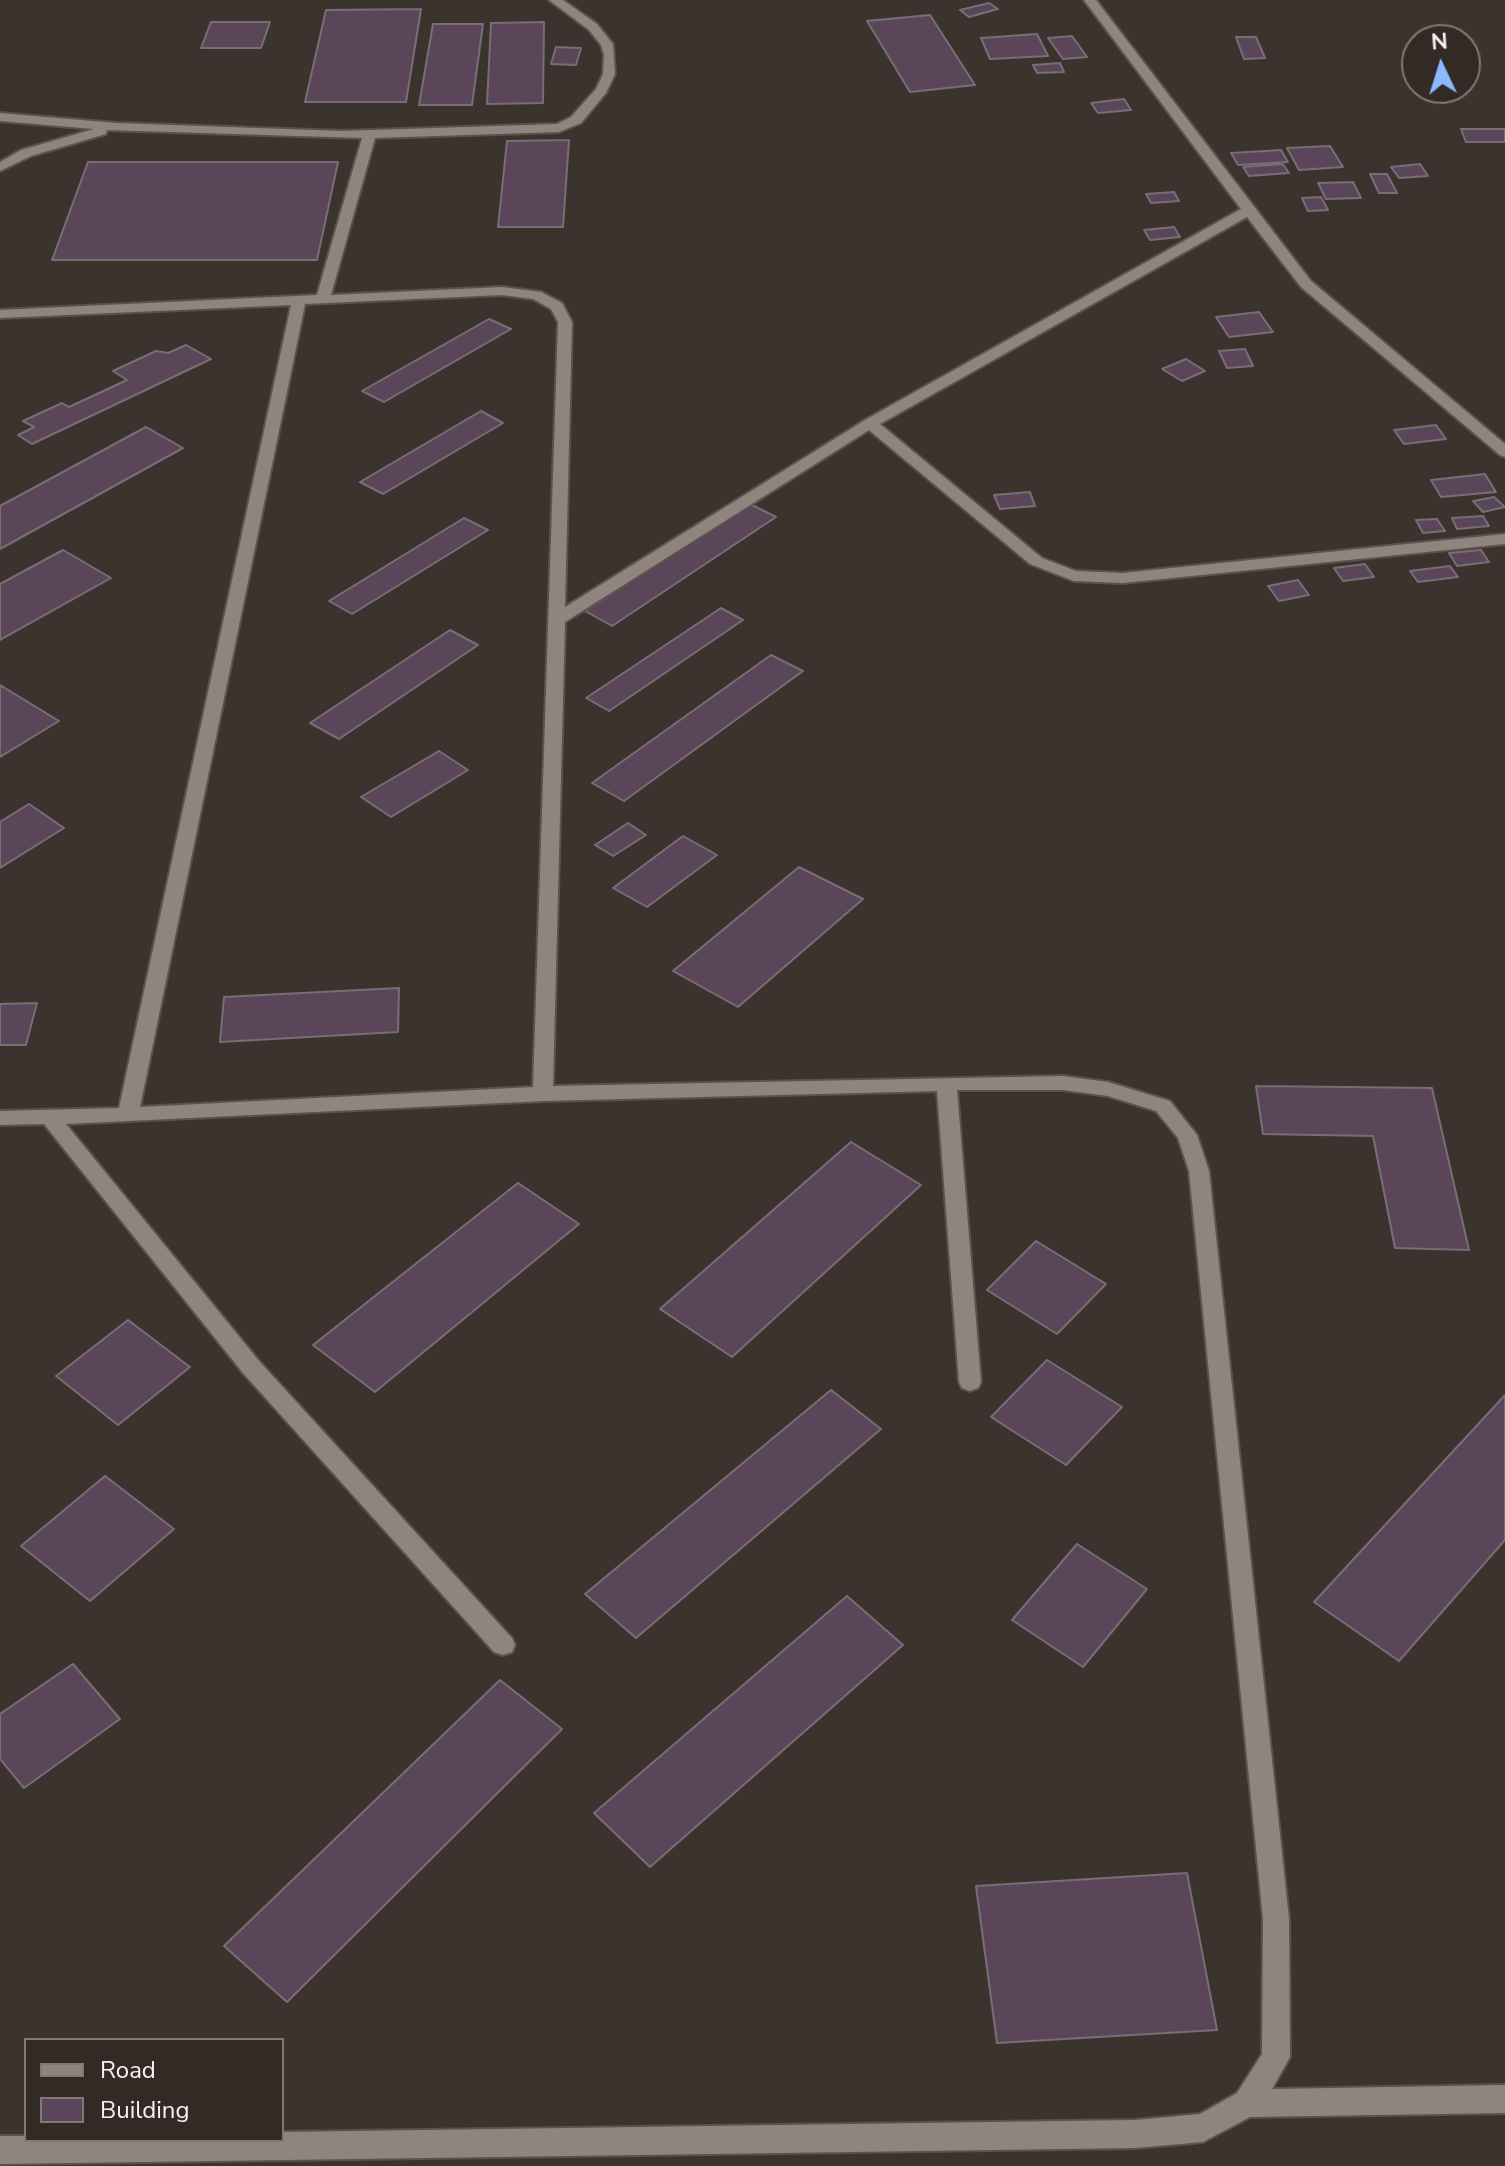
<!DOCTYPE html>
<html>
<head>
<meta charset="utf-8">
<style>
  body { margin:0 }
  #map { position:relative; width:1505px; height:2166px; overflow:hidden; background:#3d332e; font-family:"Nunito Sans",sans-serif }
  canvas { display:block }
  .legend { position:absolute; left:24px; top:2038px; width:260px; height:104px; box-sizing:border-box; background:#332925; border:2px solid #827975; margin:0; padding:10px 14px; list-style:none; font-size:24px; color:#f8f1ee }
  .legend li { display:flex; align-items:center; gap:16px; height:40px }
  .legend b { width:40px; border:2px solid #827975 }
  .north { position:absolute; left:1401px; top:24px; width:80px; height:80px; box-sizing:border-box; background:#332925; border:2px solid #827975; border-radius:50%; rotate:356deg; font-size:22px; font-weight:700; line-height:32px; text-align:center; color:#f8f1ee }
  .north::after { content:''; display:block; margin:auto; width:28px; height:36px; background:#8bb9fc; clip-path:polygon(50% 0,100% 100%,50% 72%,0 100%) }
</style>
</head>
<body>
<div id="map">
<canvas width="1505" height="2166"></canvas>
<ul class="legend">
<li><b style="height:10px;background:#90847f"></b>Road</li>
<li><b style="height:22px;background:#5b4558"></b>Building</li>
</ul>
<div class="north">N</div>
</div>
<script>
const g = document.querySelector('canvas').getContext('2d');
g.lineJoin = 'round';
function paint(path, color) {
  g.fillStyle = color;
  g.fill(path, 'evenodd');
}
function toPath(rows) {
  const path = new Path2D();
  for (const r of rows) {
    path.moveTo(r[0], r[1]);
    for (let i = 2; i < r.length; i += 2) path.lineTo(r[i], r[i + 1]);
  }
  return path;
}
function strokePath(path, color, width, dash) {
  g.strokeStyle = color;
  g.lineWidth = width;
  g.lineCap = dash ? 'butt' : 'round';
  g.setLineDash(dash || []);
  g.stroke(path);
}
const building = toPath([
  [989,3,998,9,969,17,960,10,989,3],
  [421,9,406,102,305,102,326,10,421,9],
  [930,15,975,85,910,92,867,21,930,15],
  [211,22,270,22,261,48,201,48,211,22],
  [544,22,543,103,487,104,491,23,544,22],
  [433,24,483,24,472,105,419,105,433,24],
  [1037,34,1048,56,990,59,981,38,1037,34],
  [1072,36,1087,57,1063,59,1048,38,1072,36],
  [1236,37,1256,37,1265,58,1244,59,1236,37],
  [556,47,581,48,576,65,551,64,556,47],
  [1060,63,1064,72,1037,73,1033,65,1060,63],
  [1124,99,1131,110,1098,113,1091,103,1124,99],
  [1461,129,1505,129,1505,142,1466,142,1461,129],
  [569,140,563,227,498,227,507,141,569,140],
  [1330,146,1343,167,1299,170,1287,148,1330,146],
  [1281,150,1288,162,1238,165,1231,153,1281,150],
  [88,162,338,162,317,260,52,260,88,162],
  [1283,164,1289,173,1249,176,1243,167,1283,164],
  [1420,164,1428,176,1399,178,1391,167,1420,164],
  [1370,174,1387,174,1397,193,1379,193,1370,174],
  [1353,182,1361,198,1326,199,1318,183,1353,182],
  [1174,192,1179,201,1151,203,1146,194,1174,192],
  [1321,197,1328,210,1308,211,1302,198,1321,197],
  [1174,227,1180,237,1150,240,1144,230,1174,227],
  [1259,312,1273,332,1229,337,1216,317,1259,312],
  [489,319,511,329,384,402,362,391,489,319],
  [186,345,211,359,32,444,18,435,34,427,23,421,62,403,69,407,127,380,113,371,156,351,168,353,186,345],
  [1245,349,1253,366,1227,368,1219,351,1245,349],
  [1186,359,1205,371,1182,381,1162,369,1186,359],
  [481,411,503,423,383,494,360,482,481,411],
  [1436,425,1446,439,1404,444,1394,430,1436,425],
  [146,427,183,448,0,549,0,506,146,427],
  [1485,474,1496,492,1441,497,1431,480,1485,474],
  [1030,492,1035,506,1000,509,994,495,1030,492],
  [1494,497,1505,507,1483,512,1473,501,1494,497],
  [750,504,776,517,612,626,585,611,750,504],
  [1483,516,1489,526,1457,529,1452,518,1483,516],
  [464,518,488,530,352,614,329,601,464,518],
  [1437,519,1445,531,1423,533,1416,520,1437,519],
  [63,550,111,578,0,640,0,584,63,550],
  [1481,550,1489,562,1457,566,1449,553,1481,550],
  [1365,564,1374,577,1343,581,1334,568,1365,564],
  [1450,566,1458,577,1418,582,1410,571,1450,566],
  [1298,580,1309,595,1279,601,1268,586,1298,580],
  [721,608,743,620,609,711,586,698,721,608],
  [450,630,478,645,339,739,310,723,450,630],
  [771,655,803,671,624,801,592,783,771,655],
  [0,685,59,721,0,757,0,685],
  [439,751,468,770,391,817,361,797,439,751],
  [29,804,64,828,0,868,0,822,29,804],
  [628,823,646,835,613,856,595,845,628,823],
  [683,836,717,855,647,907,613,888,683,836],
  [799,867,863,899,738,1007,673,971,799,867],
  [399,988,398,1032,220,1042,224,997,399,988],
  [37,1003,26,1045,0,1045,0,1004,37,1003],
  [1256,1086,1432,1088,1469,1250,1395,1248,1373,1136,1263,1134,1256,1086],
  [851,1142,921,1185,732,1357,660,1309,851,1142],
  [518,1183,579,1224,375,1392,313,1345,518,1183],
  [1036,1241,1106,1284,1057,1334,987,1290,1036,1241],
  [128,1320,190,1367,118,1425,56,1376,128,1320],
  [1047,1360,1122,1407,1066,1465,991,1417,1047,1360],
  [831,1390,881,1429,636,1638,585,1594,831,1390],
  [1505,1395,1505,1540,1399,1661,1314,1602,1505,1395],
  [105,1476,174,1529,90,1601,21,1546,105,1476],
  [1077,1544,1147,1589,1083,1667,1012,1620,1077,1544],
  [847,1596,903,1645,650,1867,594,1813,847,1596],
  [73,1664,120,1719,24,1788,0,1759,0,1714,73,1664],
  [500,1680,562,1729,287,2002,224,1946,500,1680],
  [1187,1873,1217,2030,997,2043,976,1886,1187,1873]
]);
const minor = toPath([
  [549,0,563,0,597,24,613,44,615,74,606,93,581,123,559,132,375,138,331,295,502,287,541,292,562,303,572,322,565,607,865,420,1241,209,1084,0,1096,0,1311,281,1505,444,1505,457,1500,455,1301,287,1247,217,880,424,1042,558,1076,571,1123,573,1505,534,1505,544,1123,583,1074,581,1030,564,869,430,565,622,553,1086,1063,1076,1108,1082,1170,1101,1197,1135,1209,1171,1289,1919,1290,2057,1272,2089,1505,2085,1505,2113,1250,2117,1203,2142,1135,2148,0,2164,0,2136,26,2136,26,2140,282,2140,282,2132,1135,2120,1200,2114,1237,2093,1262,2054,1263,1919,1189,1171,1178,1138,1156,1111,1108,1096,1063,1090,957,1090,981,1382,978,1388,970,1391,962,1388,959,1382,937,1091,543,1101,66,1124,259,1361,512,1638,515,1645,512,1652,503,1655,494,1652,243,1373,44,1124,0,1125,0,1111,119,1108,291,305,0,318,0,310,317,295,362,138,107,130,106,134,31,156,0,171,0,162,21,150,94,129,0,121,0,113,116,123,342,131,557,124,571,117,596,89,603,74,604,55,601,45,589,30,549,0],
  [502,295,533,299,551,309,558,322,533,1087,140,1107,305,304,502,295]
]);
paint(building, '#5b4558');
strokePath(building, '#776e76', 2);
strokePath(minor, '#5b524e', 4);
paint(minor, '#90847f');
</script>
</body>
</html>
